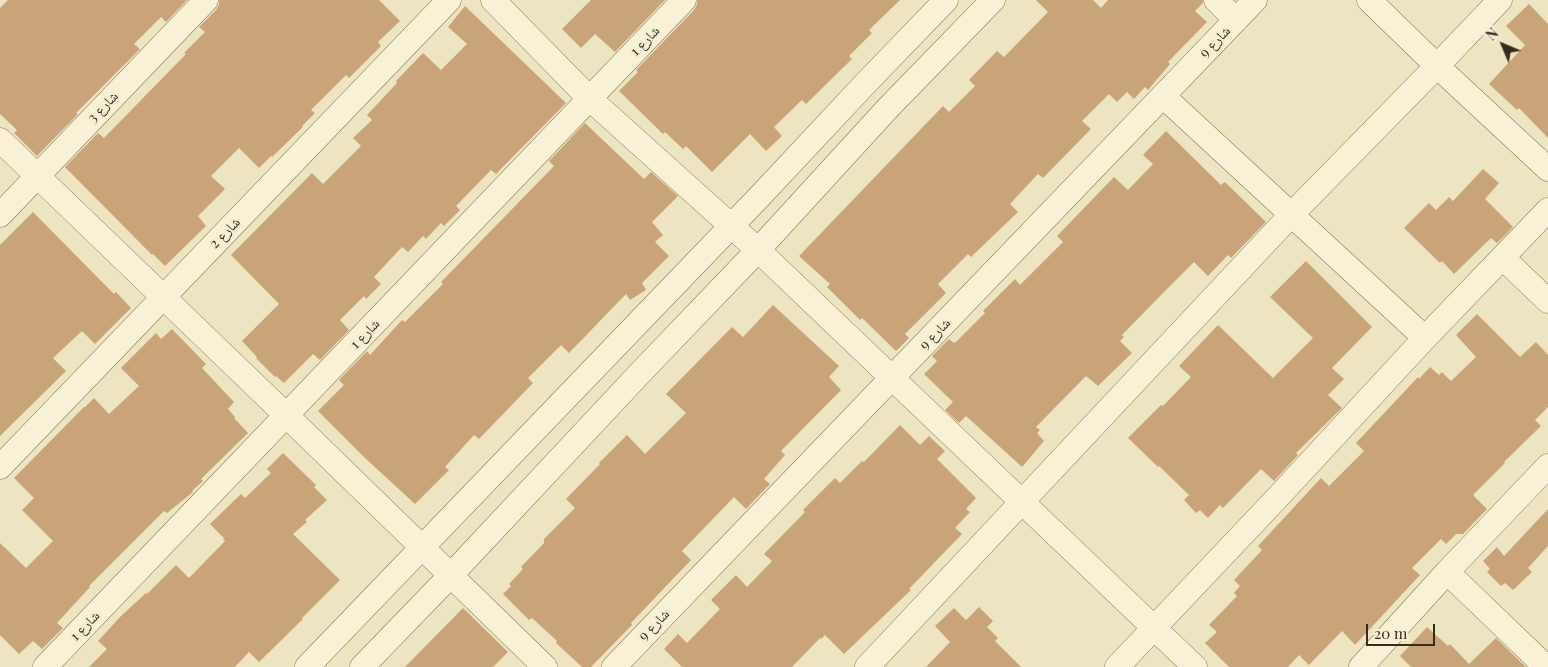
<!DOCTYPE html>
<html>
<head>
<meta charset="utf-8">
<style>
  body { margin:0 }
  #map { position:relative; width:1548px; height:667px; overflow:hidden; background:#ede5c2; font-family:"Playfair Display",serif }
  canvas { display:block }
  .north { position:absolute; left:1478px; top:20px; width:50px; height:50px; -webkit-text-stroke:4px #f4eed2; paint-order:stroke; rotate:315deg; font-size:14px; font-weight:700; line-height:20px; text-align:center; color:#362c1e }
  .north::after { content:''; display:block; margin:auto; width:18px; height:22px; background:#362c1e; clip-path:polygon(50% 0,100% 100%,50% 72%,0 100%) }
  .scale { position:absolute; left:1366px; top:624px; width:69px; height:22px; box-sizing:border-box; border:2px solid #362c1e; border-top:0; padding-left:6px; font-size:15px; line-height:18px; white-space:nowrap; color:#362c1e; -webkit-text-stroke:4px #f4eed2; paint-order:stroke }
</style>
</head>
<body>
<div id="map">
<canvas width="1548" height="667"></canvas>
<div class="north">N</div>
<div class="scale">20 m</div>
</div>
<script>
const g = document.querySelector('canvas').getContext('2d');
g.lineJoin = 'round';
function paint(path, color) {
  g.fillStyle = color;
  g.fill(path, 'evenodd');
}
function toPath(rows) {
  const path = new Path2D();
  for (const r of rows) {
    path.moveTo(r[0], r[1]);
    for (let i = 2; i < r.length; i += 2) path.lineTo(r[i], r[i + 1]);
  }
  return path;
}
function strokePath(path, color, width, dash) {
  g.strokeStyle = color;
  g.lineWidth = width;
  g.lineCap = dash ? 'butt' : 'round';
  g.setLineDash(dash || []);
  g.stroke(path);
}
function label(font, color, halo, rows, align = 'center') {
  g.font = font + ' "Playfair Display","Noto Naskh Arabic",serif';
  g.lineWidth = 5;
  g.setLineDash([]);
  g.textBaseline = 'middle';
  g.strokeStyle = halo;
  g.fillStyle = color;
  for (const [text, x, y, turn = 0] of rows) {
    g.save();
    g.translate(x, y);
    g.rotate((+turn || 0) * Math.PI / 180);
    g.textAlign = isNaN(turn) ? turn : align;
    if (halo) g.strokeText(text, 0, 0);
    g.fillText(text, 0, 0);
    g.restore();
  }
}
const building = toPath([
  [8,0,187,0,166,22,161,17,134,44,140,49,76,113,78,114,37,156,14,133,17,130,0,114,0,8],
  [219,0,379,0,400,21,378,42,381,46,349,78,346,75,311,110,315,113,302,126,303,127,272,157,271,156,259,168,239,148,211,176,225,189,198,216,206,226,165,266,153,254,152,255,65,167,98,133,104,138,186,54,184,53,205,32,199,27,216,10,219,4],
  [591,0,665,0,615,52,595,34,581,48,562,29],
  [697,0,900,0,869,30,872,33,849,56,852,59,806,104,802,100,774,127,782,136,766,151,750,134,712,172,686,146,683,149,665,132,663,134,619,91,638,72,636,70,694,10,697,4],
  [1036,0,1093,0,1101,8,1108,0,1203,0,1203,3,1195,11,1207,22,1168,62,1170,64,1148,90,1145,87,1134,99,1127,92,1117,102,1109,94,1082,121,1091,129,1043,178,1038,174,1010,204,1018,212,971,257,968,254,938,284,946,293,905,334,909,338,896,351,862,318,860,320,827,287,830,284,799,256,943,106,949,112,975,86,969,80,997,51,1004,57,1048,12],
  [1529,4,1548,24,1548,138,1519,108,1517,110,1489,84,1525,45,1506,26],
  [465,6,566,103,496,174,491,170,456,206,460,210,444,226,441,223,426,239,423,236,408,252,402,247,374,277,381,284,366,299,364,296,340,320,349,330,320,360,313,354,284,383,276,376,275,377,256,358,257,357,242,341,279,304,231,255,312,173,323,184,361,146,353,138,372,120,367,115,397,83,396,81,423,53,441,70,467,44,448,27],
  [585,123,644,179,651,172,678,196,652,222,663,235,655,242,669,256,642,283,646,290,630,300,626,294,569,353,561,345,528,378,533,383,508,409,479,439,474,435,445,467,449,470,415,504,365,458,318,411,344,385,339,380,367,351,370,355,402,320,405,322,443,284,441,282,554,166,549,161],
  [1166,131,1221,185,1225,182,1266,222,1231,258,1228,255,1208,276,1194,262,1163,293,1122,335,1124,337,1120,341,1132,353,1098,386,1086,376,1036,427,1040,430,1037,433,1044,441,1022,467,966,416,959,423,945,410,953,402,924,374,937,361,932,356,949,339,954,343,957,341,985,313,983,311,1015,279,1020,285,1063,242,1057,236,1114,177,1128,190,1153,164,1143,155],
  [1483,169,1499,183,1485,199,1513,227,1497,243,1491,238,1454,274,1442,261,1440,263,1404,228,1429,203,1436,210,1449,197,1453,201],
  [33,212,114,294,116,292,131,308,95,344,82,331,53,358,66,371,0,436,0,245],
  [1306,261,1372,327,1332,368,1344,379,1328,395,1342,408,1296,453,1298,455,1274,481,1261,469,1223,508,1220,505,1208,518,1200,510,1196,513,1184,500,1189,495,1159,466,1158,467,1128,438,1161,405,1163,406,1191,377,1179,366,1218,325,1273,378,1313,338,1270,297],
  [773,305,839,366,829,377,841,390,781,451,785,455,764,479,770,484,746,509,734,497,682,551,691,560,631,623,632,625,591,667,582,667,556,643,557,641,532,618,529,620,503,594,511,586,509,584,523,569,521,567,544,543,544,539,575,508,566,499,600,464,599,463,627,435,645,454,686,413,666,394,732,327,743,337],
  [1477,314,1520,357,1536,342,1548,355,1548,407,1535,420,1541,426,1504,462,1505,463,1473,495,1487,509,1463,534,1456,534,1446,544,1441,539,1412,568,1420,575,1355,645,1342,631,1309,665,1299,655,1288,667,1229,667,1205,643,1217,632,1209,625,1237,596,1234,593,1240,586,1234,580,1262,550,1258,546,1321,478,1329,486,1364,451,1356,443,1418,377,1419,379,1430,367,1439,375,1442,372,1451,381,1476,357,1456,335],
  [172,329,206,364,202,368,234,402,228,409,235,417,234,418,248,433,201,479,203,481,192,491,193,492,167,513,164,511,89,586,90,587,57,623,63,628,42,649,33,641,19,654,0,635,0,543,26,568,53,541,22,510,34,498,14,478,84,407,85,407,94,398,109,414,139,386,121,368,156,333,161,339],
  [900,425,920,445,929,436,945,451,937,459,976,498,966,509,970,512,955,528,962,534,909,589,911,590,844,654,825,635,821,639,820,638,792,667,682,667,664,649,678,634,687,643,720,609,711,600,736,575,747,587,772,561,764,554,805,512,803,510,835,478,840,483,862,461,864,462],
  [283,453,316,485,314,487,327,500,305,520,307,522,293,534,340,580,302,618,303,619,259,662,249,652,235,667,89,667,107,649,98,641,121,616,146,593,147,594,176,565,189,578,225,541,223,539,224,538,210,524,241,494,245,498,271,473,267,469],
  [1548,509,1548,546,1528,568,1532,572,1513,590,1505,583,1501,586,1487,572,1490,569,1483,561,1497,547,1504,556],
  [979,607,993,621,987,627,998,638,995,641,1021,667,926,667,950,642,935,626,954,608,966,620],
  [463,608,508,652,493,667,405,667],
  [1427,627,1448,646,1450,644,1469,664,1496,638,1526,667,1411,667,1400,656]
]);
const minor = toPath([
  [493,0,590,99,758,250,1195,667],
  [1216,0,1236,20],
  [1369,0,1437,66,1548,169],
  [1163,96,1425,338],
  [0,140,287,416,545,667],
  [0,215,206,0],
  [1503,258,1548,301],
  [0,467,449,0],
  [1447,572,1546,667],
  [45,667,684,0],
  [307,667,762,194,864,85,946,0],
  [362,667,451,575,642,371,758,250,888,108,993,0],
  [614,667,1255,0],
  [867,667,1292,214,1437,66,1500,0],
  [1117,667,1277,498,1425,338,1548,210],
  [1361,667,1447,572,1548,466]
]);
const streetNames = [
  ["شارع 1",645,41,-46],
  ["شارع 9",1215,42,-46],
  ["شارع 3",103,107,-46],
  ["شارع 2",225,233,-46],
  ["شارع 1",365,334,-46],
  ["شارع 9",935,334,-46],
  ["شارع 9",654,625,-46],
  ["شارع 1",85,626,-46]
];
paint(building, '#caa479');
strokePath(minor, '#86765a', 25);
strokePath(minor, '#f8f1d5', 24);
label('14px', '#362c1e', '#f4eed2', streetNames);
</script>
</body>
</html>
